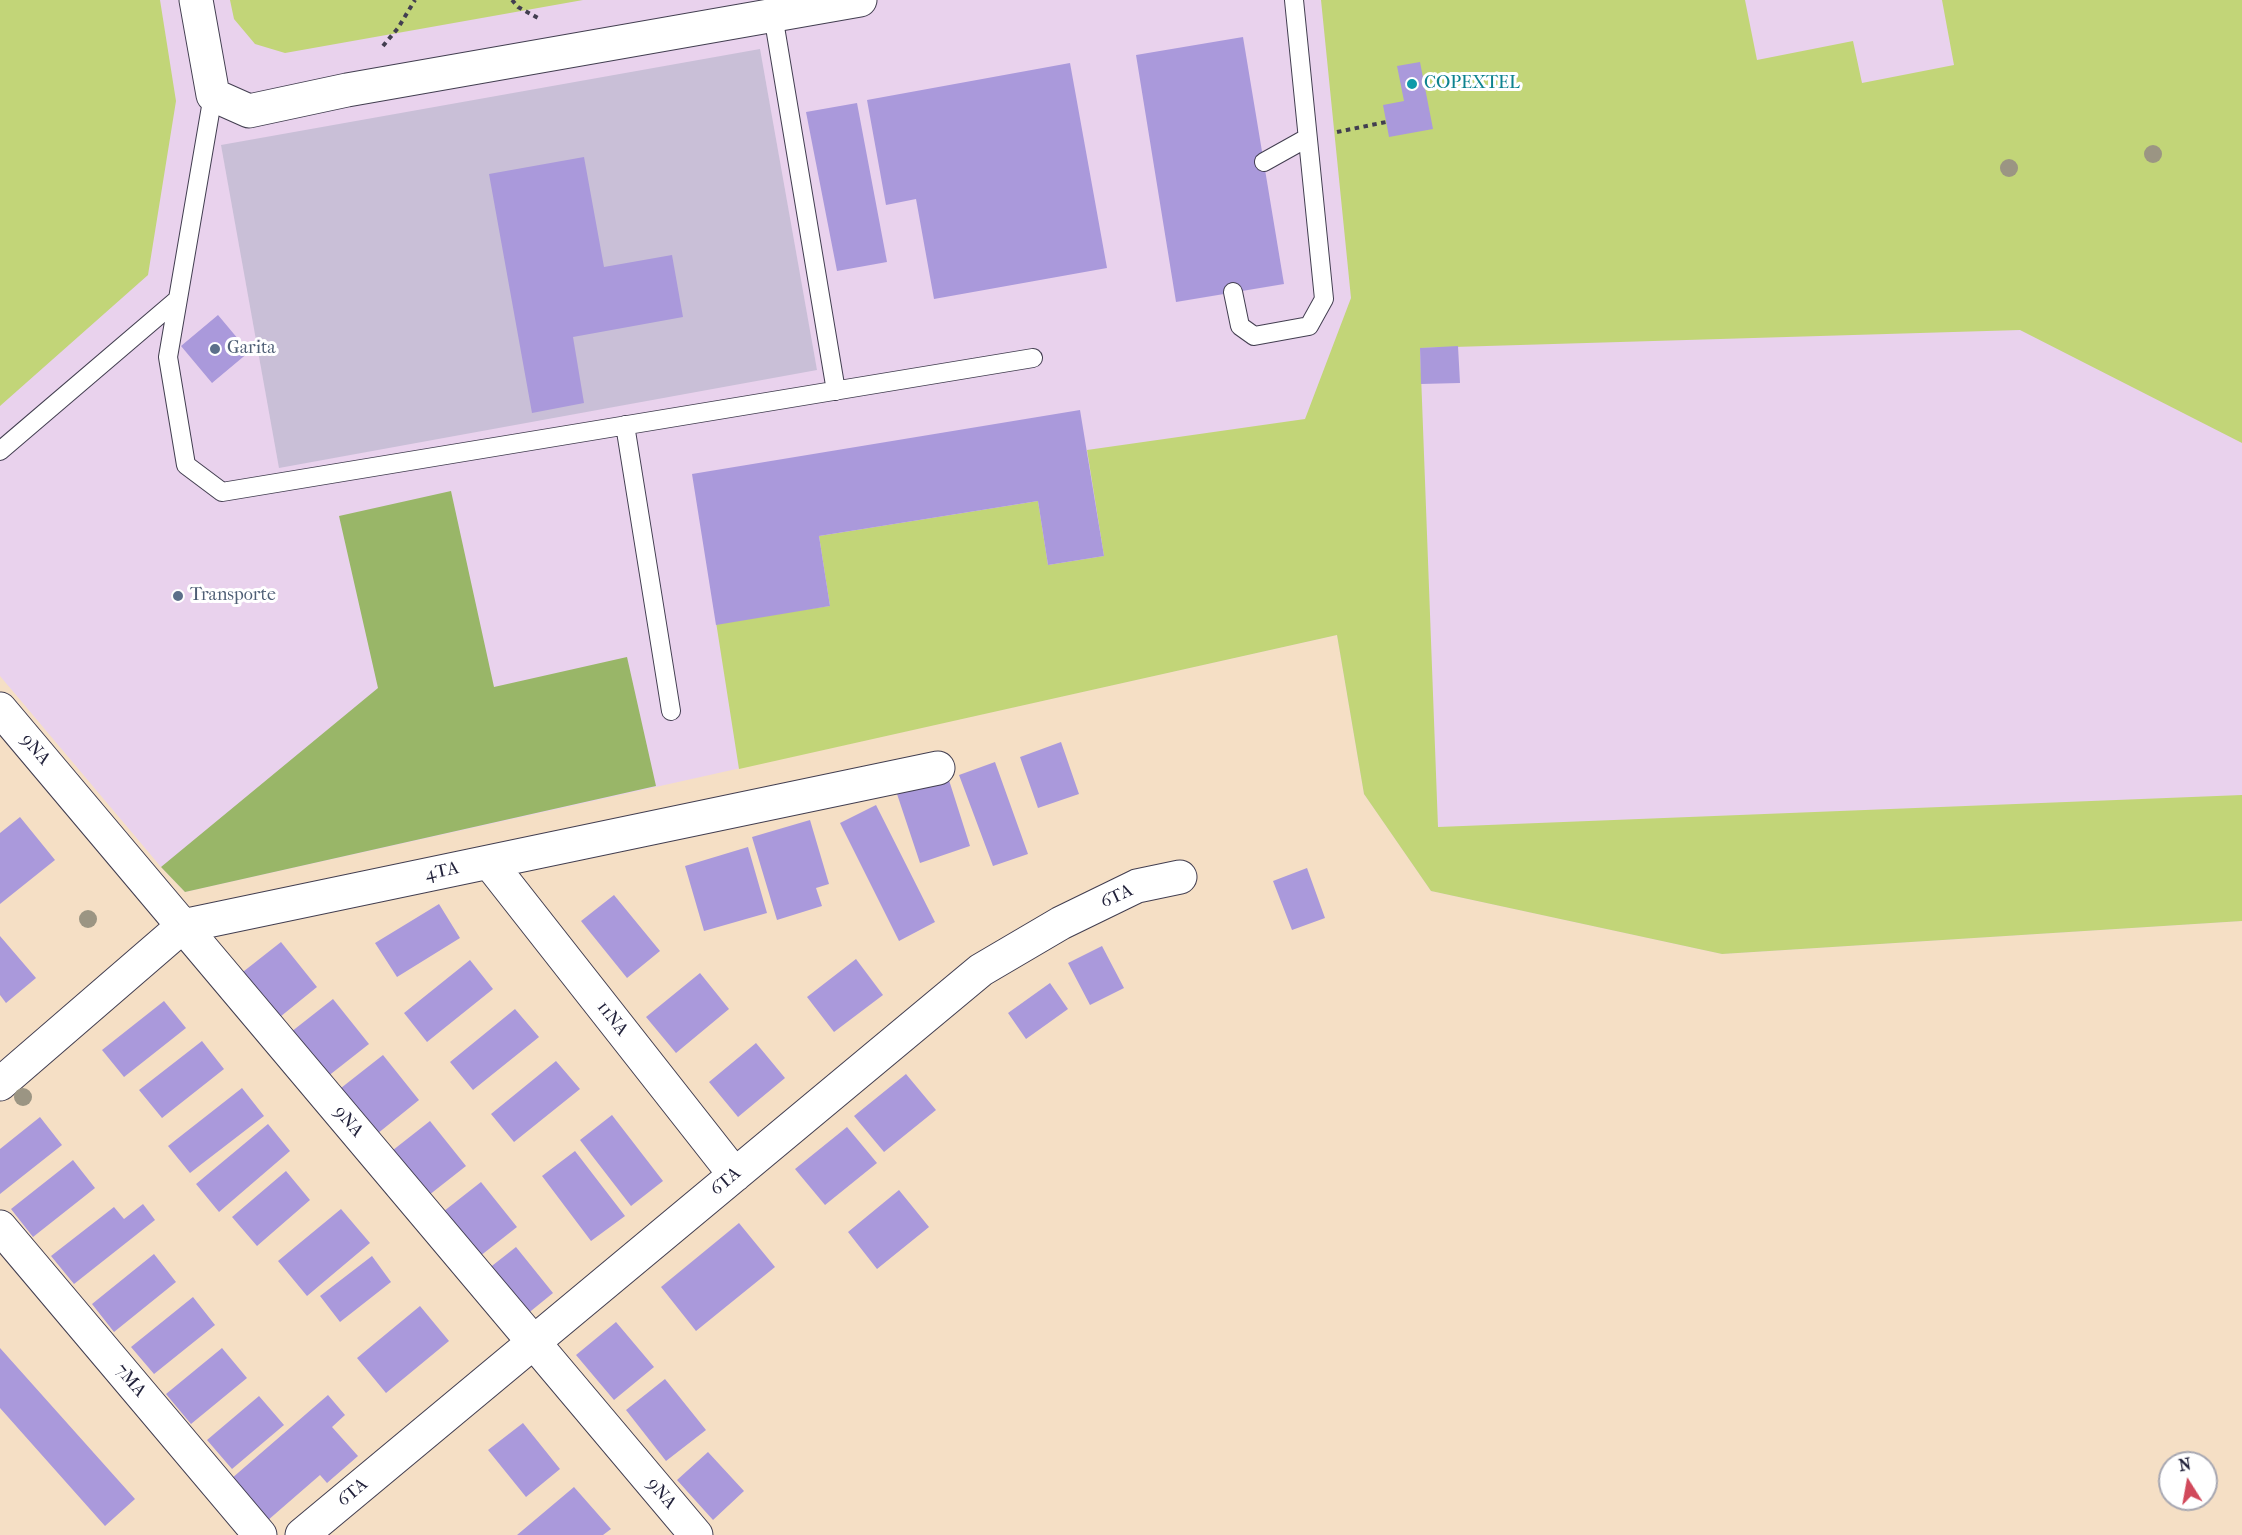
<!DOCTYPE html>
<html>
<head>
<meta charset="utf-8">
<style>
  body { margin:0 }
  #map { position:relative; width:2242px; height:1535px; overflow:hidden; background:#f5dfc5; font-family:"IM FELL French Canon",serif }
  canvas { display:block }
  .north { position:absolute; left:2158px; top:1451px; width:60px; height:60px; box-sizing:border-box; background:#fff; border:2px solid #a7a7b1; border-radius:50%; rotate:349deg; font-size:16px; font-weight:700; line-height:24px; text-align:center; color:#22223b }
  .north::after { content:''; display:block; margin:auto; width:21px; height:27px; background:#d1495b; clip-path:polygon(50% 0,100% 100%,50% 72%,0 100%) }
</style>
</head>
<body>
<div id="map">
<canvas width="2242" height="1535"></canvas>
<div class="north">N</div>
</div>
<script>
const g = document.querySelector('canvas').getContext('2d');
g.lineJoin = 'round';
function paint(path, color) {
  g.fillStyle = color;
  g.fill(path, 'evenodd');
}
function toPath(rows) {
  const path = new Path2D();
  for (const r of rows) {
    path.moveTo(r[0], r[1]);
    for (let i = 2; i < r.length; i += 2) path.lineTo(r[i], r[i + 1]);
  }
  return path;
}
function strokePath(path, color, width, dash) {
  g.strokeStyle = color;
  g.lineWidth = width;
  g.lineCap = dash ? 'butt' : 'round';
  g.setLineDash(dash || []);
  g.stroke(path);
}
function label(font, color, halo, rows, align = 'center') {
  g.font = font + ' "IM FELL French Canon",serif';
  g.lineWidth = 6;
  g.setLineDash([]);
  g.textBaseline = 'middle';
  g.strokeStyle = halo;
  g.fillStyle = color;
  for (const [text, x, y, turn = 0] of rows) {
    g.save();
    g.translate(x, y);
    g.rotate((+turn || 0) * Math.PI / 180);
    g.textAlign = isNaN(turn) ? turn : align;
    if (halo) g.strokeText(text, 0, 0);
    g.fillText(text, 0, 0);
    g.restore();
  }
}
const built = toPath([
  [0,0,2242,0,2242,921,1722,954,1431,891,1364,794,1337,635,185,892,161,867,0,676]
]);
const industrial = toPath([
  [760,49,817,370,279,468,221,145]
]);
const green = toPath([
  [0,0,160,0,176,101,148,275,0,406],
  [230,0,583,0,285,53,255,44,234,19],
  [1321,0,1745,0,1757,60,1853,41,1862,83,1954,65,1942,0,2242,0,2242,443,2020,330,1420,348,1438,827,2242,795,2242,921,1722,954,1431,891,1364,794,1337,635,739,769,716,622,830,606,819,536,1038,501,1048,565,1104,556,1087,450,1305,419,1351,298]
]);
const forest = toPath([
  [451,491,494,687,627,657,656,786,185,892,161,867,378,688,339,516]
]);
const building = toPath([
  [1243,37,1284,284,1176,302,1136,55],
  [1420,62,1433,129,1389,137,1383,105,1404,101,1397,66],
  [1070,63,1107,268,934,299,916,199,886,205,867,100],
  [857,103,887,262,837,271,806,112],
  [584,157,604,267,672,255,683,317,573,337,584,403,532,413,489,174],
  [218,315,249,352,212,383,181,346],
  [1458,346,1460,383,1421,384,1420,348],
  [1080,410,1104,556,1048,565,1038,501,819,536,830,606,716,625,692,474],
  [1061,742,1079,794,1038,808,1020,757],
  [995,762,1028,854,993,866,959,775],
  [948,777,970,846,920,863,897,794],
  [876,805,935,922,899,941,840,823],
  [20,817,55,860,0,904,0,833],
  [810,820,829,884,816,888,822,906,777,920,752,837],
  [748,847,767,913,704,931,685,866],
  [1307,868,1325,918,1292,930,1273,881],
  [614,895,660,951,627,978,581,921],
  [439,904,460,938,397,977,375,943],
  [0,936,36,978,6,1003,0,995],
  [281,942,317,987,275,1021,239,975],
  [1102,946,1124,988,1090,1005,1068,963],
  [856,959,883,995,834,1032,807,997],
  [470,960,493,989,427,1042,404,1013],
  [700,973,729,1009,676,1053,646,1017],
  [1050,983,1068,1009,1026,1039,1008,1013],
  [333,999,369,1044,327,1077,291,1032],
  [164,1001,186,1028,124,1077,102,1050],
  [515,1009,539,1037,473,1090,450,1062],
  [202,1041,224,1069,162,1118,139,1090],
  [756,1043,785,1078,738,1117,709,1082],
  [383,1055,419,1100,377,1134,341,1088],
  [556,1061,580,1089,514,1142,491,1114],
  [906,1074,936,1110,884,1152,854,1116],
  [242,1088,264,1116,190,1173,168,1146],
  [612,1115,663,1181,631,1206,580,1140],
  [40,1117,62,1145,0,1194,0,1149],
  [430,1121,466,1166,424,1199,388,1154],
  [268,1124,290,1151,219,1212,196,1184],
  [847,1127,877,1163,825,1205,795,1169],
  [575,1151,625,1216,591,1241,542,1176],
  [73,1160,95,1188,33,1237,11,1209],
  [286,1171,310,1200,257,1246,232,1217],
  [481,1182,517,1227,475,1260,439,1215],
  [899,1190,929,1227,877,1269,848,1232],
  [143,1204,155,1220,74,1284,51,1256,114,1207,124,1219],
  [341,1209,370,1243,307,1296,278,1261],
  [739,1223,775,1267,696,1331,661,1287],
  [516,1247,553,1293,526,1315,488,1269],
  [154,1254,176,1282,114,1332,92,1304],
  [372,1256,391,1282,340,1322,320,1296],
  [193,1297,215,1325,154,1374,131,1347],
  [420,1306,449,1341,386,1393,357,1358],
  [616,1322,654,1367,614,1400,576,1355],
  [0,1348,135,1499,105,1526,0,1408],
  [222,1348,247,1378,191,1424,166,1394],
  [665,1379,706,1430,666,1461,626,1410],
  [328,1395,345,1415,332,1427,358,1456,327,1483,320,1475,267,1521,231,1479],
  [259,1396,284,1425,232,1469,207,1440],
  [523,1423,560,1469,526,1497,488,1450],
  [708,1452,744,1491,713,1520,677,1480],
  [574,1487,611,1529,603,1535,517,1535]
]);
const path = toPath([
  [512,0,518,7,538,18],
  [383,46,398,28,415,0],
  [1337,132,1386,122]
]);
const service = toPath([
  [773,15,836,391],
  [213,95,168,357,186,465,222,492,1033,358],
  [1264,162,1307,138],
  [1233,292,1240,326,1254,336,1309,326,1324,299,1294,0],
  [625,425,671,711],
  [0,451,178,299]
]);
const minor = toPath([
  [196,0,213,95,249,111,347,90,860,0],
  [0,709,696,1535],
  [489,862,735,1175],
  [0,1084,183,926,938,768],
  [0,1227,260,1535],
  [302,1535,981,970,1061,923,1137,886,1180,877]
]);
const trees = [
  [2153,154],
  [2009,168],
  [88,919],
  [23,1097]
];
const markers = [
  [1412,84,6,"#0f9aa8"],
  [215,349,6,"#5c6f8a"],
  [178,596,6,"#5c6f8a"]
];
const cultureNames = [
  ["COPEXTEL",1424,84]
];
const serviceNames = [
  ["Garita",227,349],
  ["Transporte",190,596]
];
const streetNames = [
  ["9NA",35,750,50],
  ["4TA",442,872,-12],
  ["6TA",1117,897,-25],
  ["11NA",612,1019,52],
  ["9NA",348,1122,50],
  ["6TA",726,1182,-40],
  ["7MA",130,1381,50],
  ["6TA",353,1493,-40],
  ["9NA",661,1494,50]
];
paint(built, '#e9d2ed');
paint(industrial, '#c9bfd7');
paint(green, '#c2d578');
paint(forest, '#99b668');
paint(building, '#aa99db');
strokePath(service, '#423e50', 20);
strokePath(minor, '#423e50', 35);
strokePath(path, '#423e50', 4, [4.5, 4.5]);
strokePath(service, '#fff', 18);
strokePath(minor, '#fff', 33);
g.fillStyle = '#9b9583';
for (const [x, y] of trees) {
  g.beginPath();
  g.arc(x, y, 9, 0, 2 * Math.PI);
  g.fill();
}
for (const [x, y, r, color] of markers) {
  const dot = new Path2D();
  dot.arc(x, y, r, 0, 2 * Math.PI);
  g.fillStyle = color;
  g.fill(dot);
  strokePath(dot, '#fff', 2);
}
label('18px', '#0d838f', '#fff', cultureNames, 'left');
label('18px', '#4e5e75', '#fff', serviceNames, 'left');
label('18px', '#22223b', '#fff', streetNames);
</script>
</body>
</html>
